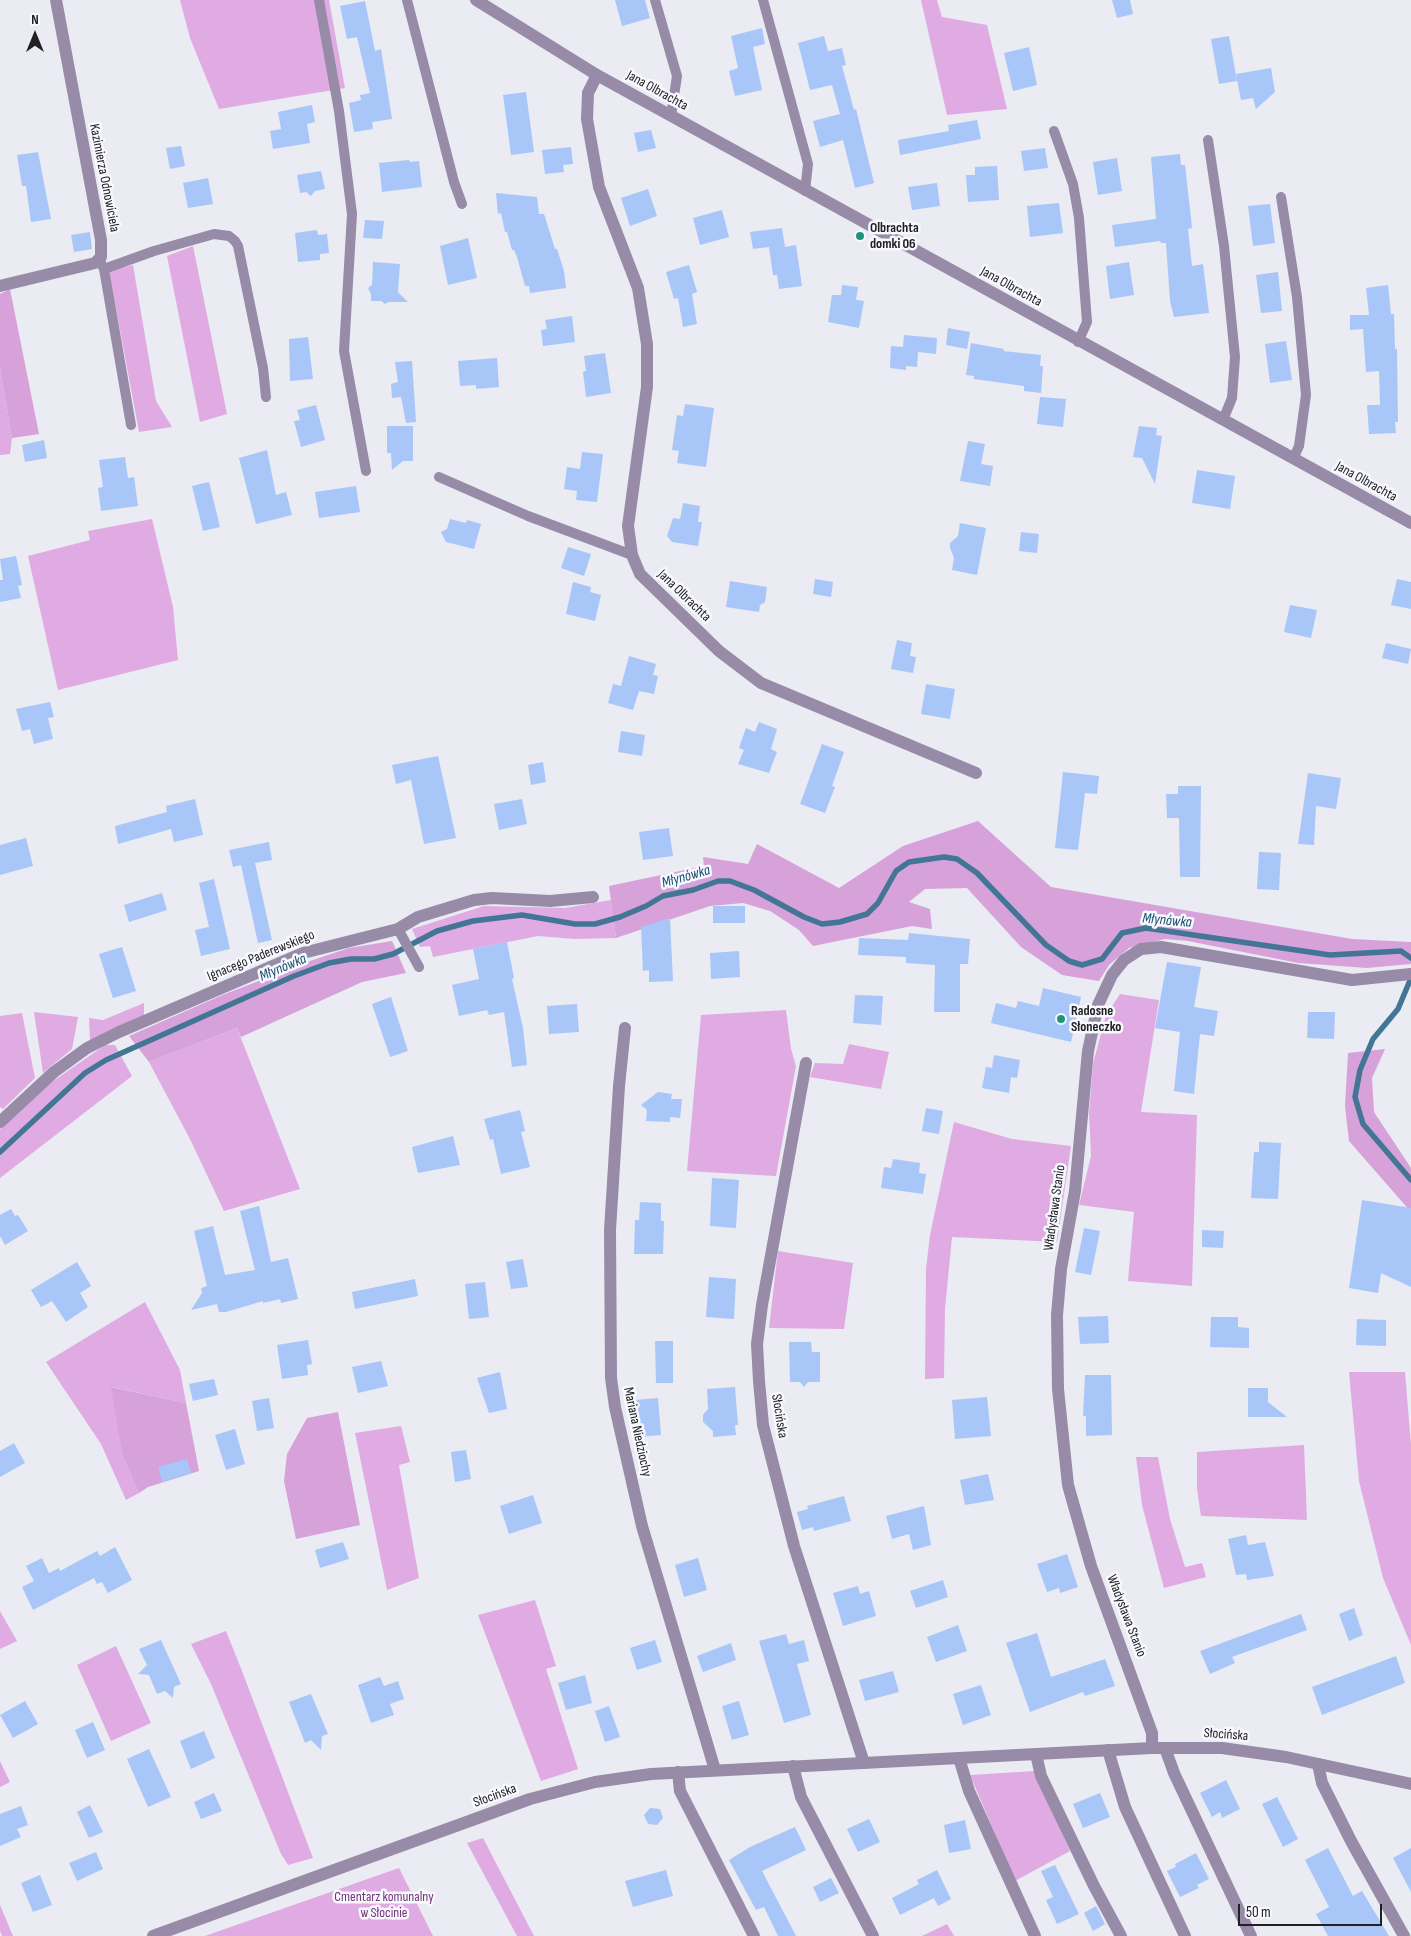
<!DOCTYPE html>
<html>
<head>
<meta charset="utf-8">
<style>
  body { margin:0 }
  #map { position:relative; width:1411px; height:1936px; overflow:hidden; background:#eaebf3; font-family:"Sofia Sans Condensed",sans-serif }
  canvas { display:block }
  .north { position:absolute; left:10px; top:10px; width:50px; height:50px; -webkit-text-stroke:4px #f8f8ff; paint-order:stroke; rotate:0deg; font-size:14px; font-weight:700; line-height:20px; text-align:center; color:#212124 }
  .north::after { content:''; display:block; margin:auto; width:18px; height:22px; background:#212124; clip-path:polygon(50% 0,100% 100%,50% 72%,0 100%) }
  .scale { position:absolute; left:1238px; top:1904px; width:144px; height:22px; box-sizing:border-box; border:2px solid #212124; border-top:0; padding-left:6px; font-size:15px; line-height:18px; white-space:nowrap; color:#212124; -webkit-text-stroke:4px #f8f8ff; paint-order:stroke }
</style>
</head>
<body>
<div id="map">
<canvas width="1411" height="1936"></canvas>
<div class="north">N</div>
<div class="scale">50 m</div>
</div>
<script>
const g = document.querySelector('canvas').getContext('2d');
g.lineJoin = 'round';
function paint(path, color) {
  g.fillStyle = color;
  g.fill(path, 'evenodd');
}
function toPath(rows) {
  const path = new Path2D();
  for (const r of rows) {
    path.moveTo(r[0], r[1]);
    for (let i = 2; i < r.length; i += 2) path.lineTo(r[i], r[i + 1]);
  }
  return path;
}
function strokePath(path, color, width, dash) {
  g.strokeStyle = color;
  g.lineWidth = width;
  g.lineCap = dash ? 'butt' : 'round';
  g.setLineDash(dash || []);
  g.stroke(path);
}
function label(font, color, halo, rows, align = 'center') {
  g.font = font + ' "Sofia Sans Condensed",sans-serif';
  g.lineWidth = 5;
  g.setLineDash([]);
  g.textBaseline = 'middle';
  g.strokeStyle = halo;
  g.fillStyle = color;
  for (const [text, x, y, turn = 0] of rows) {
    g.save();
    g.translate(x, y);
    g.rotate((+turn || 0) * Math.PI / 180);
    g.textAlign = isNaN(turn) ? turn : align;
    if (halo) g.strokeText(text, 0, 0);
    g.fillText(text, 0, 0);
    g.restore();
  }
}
const green = toPath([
  [180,0,329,0,345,88,219,109,190,38],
  [921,0,937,0,942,17,987,25,1007,109,947,115],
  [193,246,227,414,200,422,167,256],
  [133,265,156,401,172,427,139,432,109,271],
  [0,368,12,438,10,454,0,455],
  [152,519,173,607,178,660,58,690,28,556,90,540,88,531],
  [611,900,616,938,574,939,538,936,433,957,430,946,420,947,412,929,484,906,565,908],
  [1120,994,1159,1000,1141,1112,1197,1115,1192,1286,1128,1281,1134,1212,1079,1205,1091,1156,1089,1113,1093,1064,1106,1015],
  [144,1003,144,1017,90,1040,89,1018,103,1020],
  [786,1010,791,1049,796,1066,776,1176,687,1171,701,1015],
  [34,1012,78,1017,72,1049,43,1073],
  [22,1013,35,1078,3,1109,0,1107,0,1016],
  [237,1028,300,1189,224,1211,191,1141,149,1062],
  [849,1044,889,1052,881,1089,810,1077,815,1063,843,1064],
  [105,1045,115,1045,132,1076,0,1178,0,1129,52,1082],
  [954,1122,1012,1139,1071,1146,1057,1242,952,1237,945,1309,944,1378,925,1379,926,1269,930,1235],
  [778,1251,853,1263,844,1329,769,1328],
  [145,1302,180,1370,186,1403,112,1387,122,1454,139,1493,126,1500,101,1444,46,1362],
  [1349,1372,1405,1372,1411,1445,1411,1645,1383,1578,1359,1481],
  [401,1426,410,1462,399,1465,419,1578,387,1590,355,1433],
  [1304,1445,1307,1520,1201,1516,1197,1489,1197,1452],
  [1136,1457,1158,1457,1170,1519,1185,1567,1202,1563,1206,1577,1164,1588,1142,1505],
  [535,1600,556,1666,546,1669,578,1769,541,1781,478,1615],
  [0,1611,17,1641,0,1649],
  [226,1631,242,1671,313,1858,288,1865,281,1854,211,1684,191,1644],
  [116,1646,151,1723,111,1741,77,1665],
  [0,1761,10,1782,0,1787],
  [1035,1771,1070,1851,1015,1881,970,1775],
  [483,1838,534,1936,517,1936,467,1843],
  [399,1868,433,1936,205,1936],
  [0,1905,13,1936,2,1936,0,1931],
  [947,1924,954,1936,922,1936]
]);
const forest = toPath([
  [10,289,39,434,12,438,0,368,0,294],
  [978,821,1051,887,1352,939,1411,942,1411,964,1367,968,1298,963,1188,941,1165,939,1129,948,1109,965,1099,981,1062,975,1021,947,967,888,925,889,909,902,930,909,932,929,912,926,813,946,799,930,770,911,743,903,710,906,616,938,609,886,704,866,703,857,748,864,757,844,839,888,903,846],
  [392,941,406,973,362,982,241,1037,237,1028,149,1062,129,1036,220,996,310,961,349,948],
  [1385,1049,1372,1078,1374,1112,1411,1168,1411,1212,1349,1141,1345,1106,1348,1053],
  [111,1387,186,1403,199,1471,148,1487,139,1493,122,1454],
  [338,1412,360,1525,296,1539,284,1481,287,1454,307,1418]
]);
const stream = toPath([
  [1411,978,1398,1009,1373,1039,1360,1070,1355,1097,1363,1124,1411,1180],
  [0,1152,85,1073,106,1060,294,976,329,963,351,959,374,959,393,954,437,931,473,921,522,915,575,924,595,924,620,917,646,906,663,896,693,890,718,881,730,881,754,890,804,917,822,924,840,922,867,914,878,903,896,871,909,862,944,857,957,859,977,873,1046,945,1069,961,1082,965,1102,959,1122,933,1146,928,1330,955,1401,951,1411,958]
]);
const building = toPath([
  [615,0,645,0,650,18,622,26],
  [1112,0,1130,0,1133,14,1117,18],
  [365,1,375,51,381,49,392,119,372,122,373,129,354,132,349,103,361,100,360,95,370,93,357,37,347,39,340,6],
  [762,28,765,44,753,47,762,90,735,96,729,71,738,68,731,36],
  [824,36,828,51,842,48,846,65,842,66,854,110,856,109,874,183,855,188,843,140,820,147,813,121,840,114,832,85,810,90,798,43],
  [1229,36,1237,81,1219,84,1211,39],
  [1029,47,1037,85,1013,91,1004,53],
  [1271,68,1275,92,1256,109,1253,98,1241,100,1236,74],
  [526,92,534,152,511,155,503,95],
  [312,105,315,122,307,124,310,143,273,149,270,131,281,129,278,112],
  [977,120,981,139,900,155,898,140,949,131,948,125],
  [651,130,656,148,638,152,634,133],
  [181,146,185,166,170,169,166,148],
  [571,147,573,164,563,165,564,172,545,174,542,150],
  [1045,148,1048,168,1024,171,1021,151],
  [38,152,51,219,31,222,26,186,22,186,17,155],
  [1180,154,1181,165,1185,165,1191,218,1192,228,1188,229,1192,266,1203,264,1209,313,1174,317,1170,301,1166,243,1161,243,1160,241,1115,247,1112,225,1156,219,1151,157],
  [1117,158,1122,191,1098,195,1093,162],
  [409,160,410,162,419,161,422,187,382,192,379,163],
  [997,166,999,200,968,202,966,175,975,175,975,167],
  [321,171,325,189,315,191,311,196,306,192,300,193,297,175],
  [208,178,213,204,188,208,183,183],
  [937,183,940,206,912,210,908,187],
  [648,189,657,216,630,226,621,198],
  [496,193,537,197,539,214,544,214,555,249,557,249,564,271,566,288,530,293,529,286,525,286,517,257,514,250,512,250,507,232,505,232,501,213,498,214],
  [1059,203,1063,233,1030,237,1027,206],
  [1270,204,1275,243,1253,246,1248,206],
  [722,210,729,237,700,245,693,218],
  [365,220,384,221,382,239,363,238],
  [782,228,785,247,796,245,802,286,779,289,777,275,773,275,769,247,753,249,750,232],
  [317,230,318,235,327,234,329,253,320,254,320,260,298,262,295,233],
  [90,232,92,249,74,252,71,235],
  [468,238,477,278,448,285,440,246],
  [373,262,400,264,398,292,408,302,388,302,385,304,381,301,371,301,371,294,368,288,372,285],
  [1129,262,1134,295,1110,299,1106,266],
  [689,265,697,292,692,294,697,324,683,327,678,298,674,299,666,272],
  [1278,272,1282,311,1261,313,1256,275],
  [842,285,858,287,856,300,864,301,859,328,828,322,832,295,841,295],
  [1388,285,1391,314,1394,314,1395,349,1397,349,1398,422,1395,422,1396,433,1369,434,1367,405,1380,405,1379,371,1366,372,1363,329,1350,330,1350,315,1369,315,1366,288],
  [572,316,575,342,543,346,541,330,547,329,545,320],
  [948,328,970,332,967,349,946,345],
  [904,335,937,338,936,354,918,352,917,367,906,366,906,370,890,368,891,346,903,347],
  [308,337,313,379,290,381,289,339],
  [1286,341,1292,380,1270,383,1265,344],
  [971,343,1004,349,1003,351,1041,355,1040,366,1043,366,1041,393,1024,391,1024,386,974,379,974,376,966,375],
  [605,353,611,393,586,397,583,372,586,371,584,356],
  [497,358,499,387,476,389,476,385,460,386,458,361],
  [412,361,416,422,406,423,401,397,392,398,391,384,398,382,395,362],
  [1040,397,1066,399,1063,427,1037,424],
  [685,404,714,408,706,467,677,463,679,451,672,450,677,415,683,416],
  [316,405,325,440,301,447,294,421,300,420,297,410],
  [387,426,413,426,413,461,403,461,392,470,391,453,387,453],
  [1139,426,1157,428,1156,435,1162,436,1155,484,1142,458,1133,457],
  [44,440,47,458,25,462,22,445],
  [968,441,985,444,981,464,993,466,990,486,960,481],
  [267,450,276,495,286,492,292,515,256,524,239,458],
  [582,452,603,454,597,502,576,500,577,491,564,489,567,467,580,469],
  [125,457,128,478,134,477,138,506,101,511,98,488,103,487,99,460],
  [1197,470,1235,476,1230,509,1192,503],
  [209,482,220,527,203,531,192,486],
  [356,486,360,512,319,518,315,492],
  [683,503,700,506,698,522,702,522,698,546,672,542,667,536,673,518,680,519],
  [450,519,466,523,467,520,481,524,474,549,446,542,441,532,447,529],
  [960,523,986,528,977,575,952,570,954,558,950,548,950,543,958,536],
  [1021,532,1039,534,1037,553,1019,551],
  [568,547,591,554,584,576,561,568],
  [16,556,22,585,18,586,21,598,0,602,0,580,3,580,0,559],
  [815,579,833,582,831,597,813,594],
  [1397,579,1411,582,1411,609,1391,605],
  [730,581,767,587,765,602,760,605,759,612,726,607],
  [573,582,591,587,590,592,601,595,595,621,566,614],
  [1290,605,1317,610,1311,638,1284,632],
  [897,640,912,643,910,656,916,657,913,673,891,669],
  [1386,643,1411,649,1408,664,1382,658],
  [629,656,656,664,653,675,658,676,654,694,639,691,633,710,608,703,613,684,621,686],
  [926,684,955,689,950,719,921,714],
  [50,702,54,717,48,718,53,739,34,744,30,729,22,731,16,709],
  [759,722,777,729,771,749,777,752,769,773,738,764,744,750,739,748,746,728,755,732],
  [621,731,645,735,642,756,618,752],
  [822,744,844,752,832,786,835,787,825,813,800,804],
  [438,756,456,838,424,844,411,780,396,784,392,765],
  [543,762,546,782,531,785,528,765],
  [1063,772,1099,776,1097,794,1085,793,1078,850,1055,848],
  [1308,773,1341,778,1336,809,1316,806,1314,845,1298,844],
  [1178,786,1201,786,1200,877,1180,877,1179,818,1167,818,1166,794,1178,794],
  [195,799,203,835,174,842,171,829,118,844,115,826,167,812,166,806],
  [522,799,527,824,499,830,494,804],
  [669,828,673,856,643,860,639,832],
  [26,838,33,866,0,875,0,845],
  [269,842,272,860,255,863,272,940,258,943,241,865,233,867,229,850],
  [1259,852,1281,853,1279,890,1257,889],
  [214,879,230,949,201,956,195,930,209,927,199,883],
  [162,893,167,910,129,922,124,905],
  [713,906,745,906,745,923,713,923],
  [670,918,673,981,649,982,649,970,643,971,641,927],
  [909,933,970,939,968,964,960,964,960,1012,934,1012,935,965,906,963,906,957,858,955,859,938,908,940],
  [507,942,514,978,512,979,523,1028,527,1065,512,1067,504,1012,489,1015,487,1010,459,1016,452,985,479,979,473,949],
  [122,947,136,991,113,998,99,954],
  [739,951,740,977,711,979,710,953],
  [1167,962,1201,967,1194,1007,1218,1011,1214,1036,1200,1034,1194,1094,1174,1091,1180,1032,1155,1028],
  [1043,988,1081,997,1071,1042,991,1023,996,1003,1016,1008,1018,1001,1039,1006],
  [855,995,883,996,881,1025,853,1023],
  [391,997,408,1051,390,1057,372,1004],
  [577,1004,579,1032,549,1034,547,1006],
  [1308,1012,1335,1012,1334,1039,1307,1038],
  [994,1055,1020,1060,1017,1078,1011,1077,1009,1093,982,1088,986,1067,992,1068],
  [658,1092,672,1094,671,1099,682,1099,680,1118,670,1117,670,1122,646,1121,647,1110,641,1105],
  [926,1108,943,1111,939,1134,922,1131],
  [520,1110,525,1131,521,1132,530,1167,501,1174,493,1139,490,1140,484,1119],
  [453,1136,460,1165,418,1173,412,1147],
  [1259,1142,1281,1143,1278,1199,1251,1198,1254,1152,1259,1152],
  [893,1159,920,1163,919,1173,926,1174,923,1194,881,1188,884,1167,891,1168],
  [712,1178,739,1180,736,1228,710,1226],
  [1362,1200,1411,1208,1411,1287,1381,1273,1378,1293,1349,1288],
  [640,1202,661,1203,661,1221,664,1221,663,1254,634,1254,635,1220,639,1220],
  [259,1206,271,1262,288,1258,298,1299,281,1303,280,1299,263,1303,263,1301,226,1312,219,1312,217,1304,191,1310,202,1293,201,1288,207,1286,194,1231,213,1226,225,1275,255,1270,240,1211],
  [11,1209,15,1216,18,1215,28,1231,5,1245,0,1236,0,1215],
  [1084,1228,1100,1231,1091,1275,1075,1272],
  [1202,1230,1224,1231,1223,1248,1202,1247],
  [523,1259,528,1287,511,1289,506,1262],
  [77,1262,91,1286,80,1293,88,1307,66,1322,52,1301,41,1307,31,1290],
  [709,1277,736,1279,734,1319,706,1317],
  [415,1279,418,1296,355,1309,352,1292],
  [485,1282,489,1317,469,1319,465,1284],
  [1108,1316,1109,1343,1080,1344,1078,1317],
  [1211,1317,1238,1317,1238,1327,1249,1328,1249,1348,1210,1347],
  [1357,1319,1386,1320,1386,1346,1356,1345],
  [308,1340,312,1364,307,1365,308,1375,282,1379,277,1345],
  [655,1341,673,1341,673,1383,656,1383],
  [789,1342,811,1342,812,1352,820,1352,820,1382,808,1382,804,1387,800,1382,790,1382],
  [381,1361,388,1386,358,1393,352,1367],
  [500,1372,507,1409,489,1413,477,1378],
  [1085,1375,1111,1375,1112,1435,1086,1436,1086,1416,1083,1416],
  [214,1379,218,1395,193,1401,189,1384],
  [735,1387,738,1425,735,1425,736,1435,713,1437,713,1431,703,1422,703,1415,708,1409,707,1389],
  [1248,1388,1268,1388,1268,1402,1287,1417,1248,1417],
  [987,1397,991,1436,955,1439,952,1400],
  [269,1398,274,1428,257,1431,252,1401],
  [658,1398,661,1435,638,1437,635,1400],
  [235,1429,245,1464,226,1470,215,1435],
  [14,1443,25,1463,0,1477,0,1451],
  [466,1450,471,1479,455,1482,451,1452],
  [187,1459,191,1473,162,1482,158,1467],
  [988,1474,994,1500,965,1505,960,1480],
  [533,1495,542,1523,509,1534,500,1506],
  [844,1496,851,1521,814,1531,813,1527,802,1530,797,1512,808,1509,807,1506],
  [924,1506,931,1545,913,1550,909,1534,892,1539,886,1516],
  [1246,1535,1248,1545,1265,1542,1274,1576,1247,1580,1246,1574,1236,1575,1228,1539],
  [343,1542,349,1559,320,1568,315,1550],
  [115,1547,132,1580,108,1593,102,1582,97,1584,94,1578,33,1610,22,1587,34,1581,26,1566,42,1558,49,1573,59,1568,60,1571,97,1551,100,1556],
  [1067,1554,1078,1587,1060,1593,1059,1588,1047,1592,1037,1564],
  [698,1558,707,1590,684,1597,675,1565],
  [943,1580,948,1597,916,1608,910,1591],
  [858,1586,860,1594,869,1591,876,1616,843,1626,833,1593],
  [1354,1608,1363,1635,1349,1641,1339,1614],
  [1301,1614,1307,1630,1232,1657,1235,1663,1210,1674,1200,1651],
  [958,1625,967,1651,936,1662,927,1637],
  [1037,1633,1051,1677,1105,1659,1115,1686,1085,1696,1083,1692,1030,1712,1006,1643],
  [786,1634,789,1644,804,1640,809,1661,797,1664,811,1715,784,1723,759,1641],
  [161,1640,181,1684,174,1687,173,1698,165,1691,157,1694,149,1675,138,1674,147,1665,139,1649],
  [655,1640,662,1662,637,1670,630,1648],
  [731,1643,736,1660,703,1672,697,1656],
  [1396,1656,1405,1683,1322,1715,1312,1687],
  [893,1671,899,1692,865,1701,859,1680],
  [585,1675,592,1703,566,1710,558,1683],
  [380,1677,384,1686,398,1681,404,1699,390,1704,394,1715,371,1723,358,1685],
  [981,1685,991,1715,963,1725,953,1694],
  [311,1694,328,1734,322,1736,321,1750,311,1740,305,1743,289,1702],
  [25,1701,38,1724,13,1738,0,1715],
  [739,1701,749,1735,732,1740,722,1706],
  [609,1706,620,1737,605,1742,595,1711],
  [93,1722,105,1750,87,1758,75,1730],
  [204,1731,215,1758,191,1769,180,1741],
  [149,1749,171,1797,148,1807,127,1759],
  [1226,1780,1240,1809,1222,1818,1220,1812,1212,1817,1200,1793],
  [214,1793,222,1811,201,1819,194,1802],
  [1100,1793,1110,1817,1083,1828,1073,1804],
  [1277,1797,1298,1839,1283,1847,1262,1804],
  [90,1805,103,1832,89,1838,77,1812],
  [21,1806,28,1825,17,1829,21,1837,0,1846,0,1814],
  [650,1808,660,1809,663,1818,657,1825,648,1824,644,1815],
  [869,1819,880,1842,858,1852,847,1829],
  [965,1820,971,1849,949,1853,944,1825],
  [795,1827,806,1850,762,1871,796,1936,778,1936,764,1907,756,1910,729,1860,750,1847],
  [1328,1848,1353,1896,1362,1891,1389,1936,1328,1936,1316,1914,1329,1907,1305,1860],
  [1411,1848,1411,1892,1393,1858],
  [96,1852,103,1869,77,1881,69,1863],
  [1196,1853,1209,1879,1197,1885,1199,1888,1180,1897,1167,1871,1176,1867,1175,1864],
  [1055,1865,1079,1914,1057,1924,1046,1900,1053,1897,1041,1871],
  [666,1870,673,1896,633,1907,625,1881],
  [937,1870,951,1899,938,1906,934,1898,900,1915,892,1898,919,1884,917,1880],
  [40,1875,52,1905,33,1912,21,1883],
  [831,1878,839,1893,820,1902,813,1887],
  [1096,1906,1105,1924,1093,1931,1084,1913]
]);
const service = toPath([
  [319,0,339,111,352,214,344,351,366,471],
  [407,0,454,182,462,204],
  [655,0,677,76,671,116],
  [763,0,808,164,805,191],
  [1054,131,1073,184,1079,218,1087,322,1078,342],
  [1208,140,1224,246,1235,357,1232,398,1223,420],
  [1281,197,1297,297,1306,395,1299,446,1293,459],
  [99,259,104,269,154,251,214,234,229,236,235,241,238,246,263,368,266,397],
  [104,269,131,425],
  [439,477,528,516,632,555],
  [398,929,419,967]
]);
const minor = toPath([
  [597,75,588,93,587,119,599,187,638,288,647,344,647,387,628,526,632,555,640,574,719,651,761,683,976,773],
  [0,286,95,263,101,257,101,240,56,0],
  [625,1028,619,1086,610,1230,611,1378,615,1407,642,1526,715,1770],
  [806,1063,762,1305,757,1344,759,1381,763,1425,794,1546,864,1763],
  [0,1122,54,1072,87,1048,119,1032,303,953,398,929,418,917,474,900,492,898,550,901,593,897],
  [1152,1748,1152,1733,1091,1566,1068,1485,1058,1389,1057,1315,1061,1269,1075,1191,1088,1051,1098,1005,1112,975,1124,960,1141,949,1161,947,1352,980,1411,974],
  [1165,1748,1174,1773,1251,1936],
  [1108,1750,1125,1807,1185,1936],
  [1036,1754,1041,1776,1094,1886,1121,1936],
  [959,1758,969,1791,1035,1936],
  [1318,1764,1322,1783,1351,1841,1404,1936],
  [793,1766,801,1797,873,1936],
  [678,1772,680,1791,754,1936]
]);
const tertiary = toPath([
  [476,0,597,75,1411,523],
  [153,1936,530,1799,595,1782,651,1774,1152,1748,1222,1748,1286,1757,1411,1784]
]);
const markers = [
  [860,236,5,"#219478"],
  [1061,1019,5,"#219478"]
];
const streetNames = [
  ["Jana Olbrachta",657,91,29],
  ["Kazimierza Odnowiciela",104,178,79],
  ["Jana Olbrachta",1011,287,29],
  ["Jana Olbrachta",1366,482,29],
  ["Jana Olbrachta",684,596,44],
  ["Ignacego Paderewskiego",261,956,-22],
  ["Władysława Stanio",1055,1208,-82],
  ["Słocińska",779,1416,81],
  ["Mariana Niedziochy",637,1432,78],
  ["Władysława Stanio",1126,1616,69],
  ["Słocińska",1226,1735,4],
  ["Słocińska",495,1796,-20]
];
const poiNames = [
  ["Olbrachta",870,228],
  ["domki 06",870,244],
  ["Radosne",1071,1011],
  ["Słoneczko",1071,1027]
];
const parkNames = [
  ["Cmentarz komunalny",384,1897],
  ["w Słocinie",384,1913]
];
const waterNames = [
  ["Młynówka",686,877,-16],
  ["Młynówka",1167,921,5],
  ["Młynówka",283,968,-23]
];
paint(green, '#e0abe2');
paint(forest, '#d7a1d9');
strokePath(stream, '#437695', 5.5);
paint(building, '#a8c7f8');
strokePath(service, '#978ba8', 10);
strokePath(minor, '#978ba8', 12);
strokePath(tertiary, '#978ba8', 12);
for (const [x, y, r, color] of markers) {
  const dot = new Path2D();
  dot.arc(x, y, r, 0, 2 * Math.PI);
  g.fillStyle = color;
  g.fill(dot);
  strokePath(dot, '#f8f8ff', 2);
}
label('14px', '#212124', '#f8f8ff', streetNames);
label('bold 14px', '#212124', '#f8f8ff', poiNames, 'left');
label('14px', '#733477', '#f8f8ff', parkNames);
label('italic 15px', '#154d6b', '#f8f8ff', waterNames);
</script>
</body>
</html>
